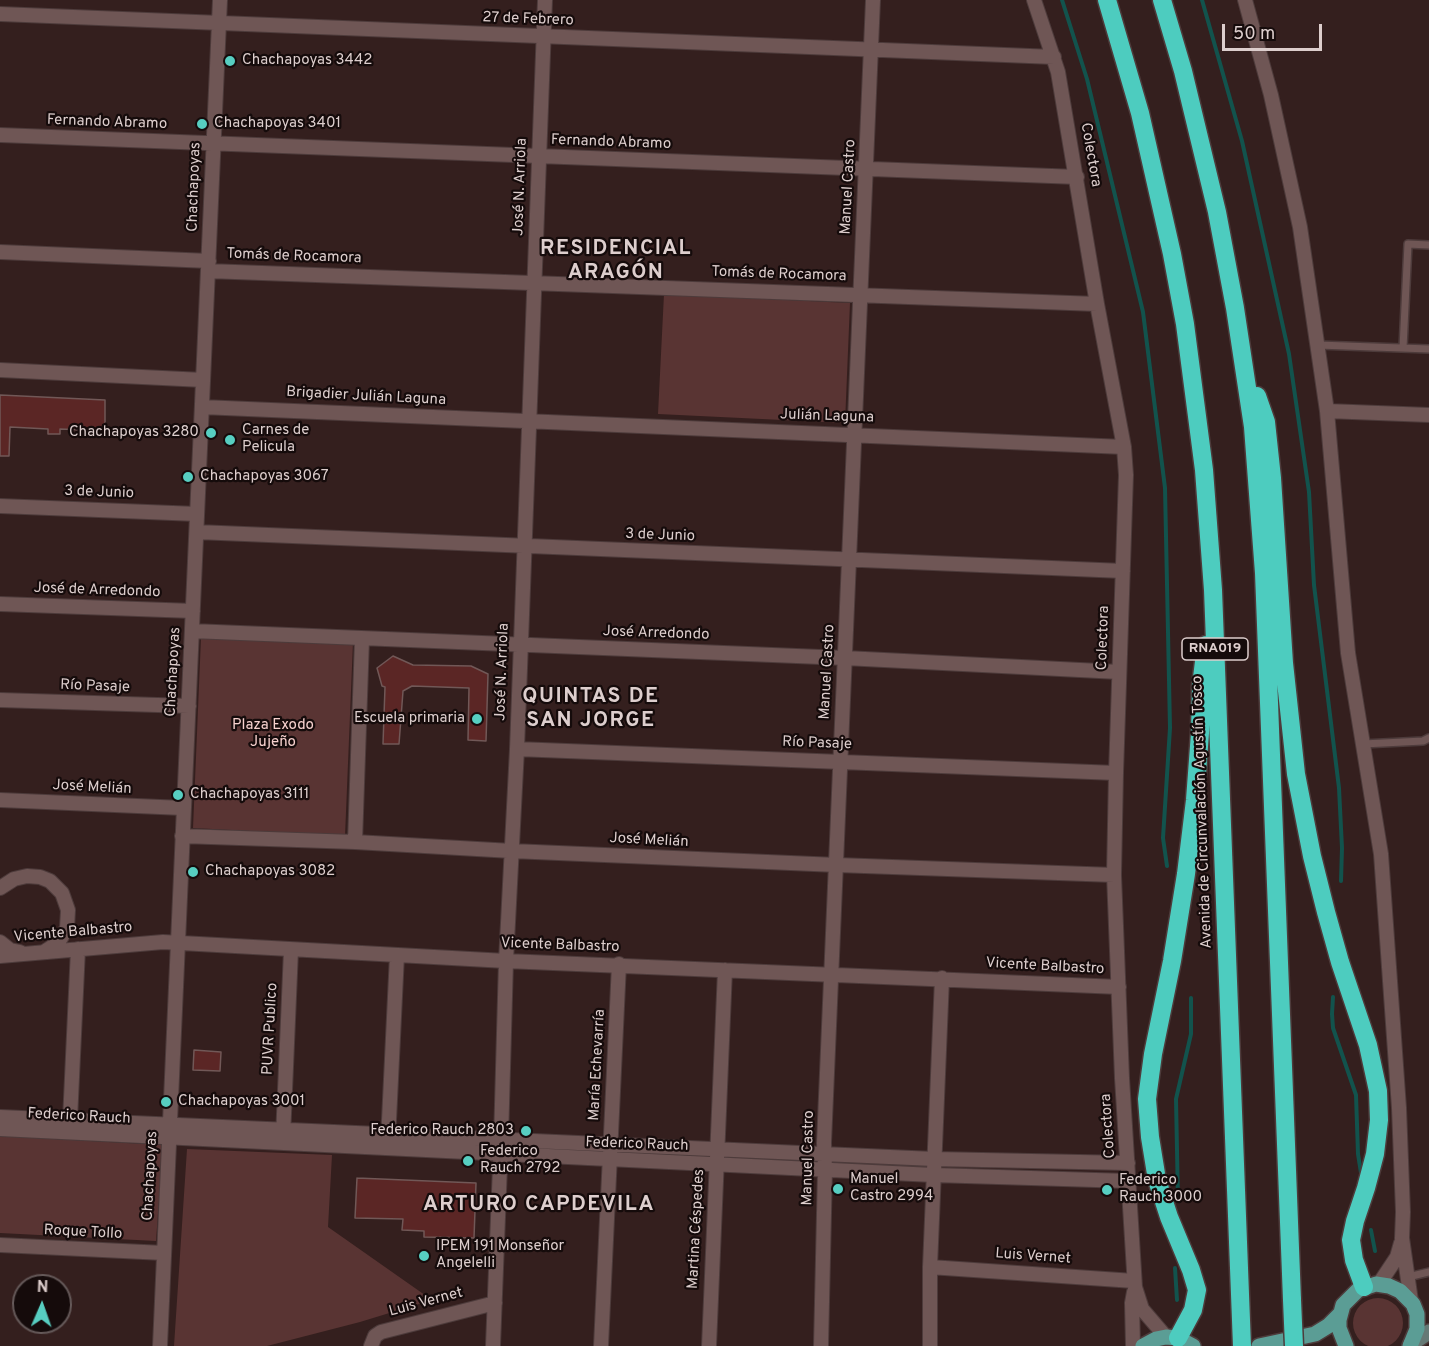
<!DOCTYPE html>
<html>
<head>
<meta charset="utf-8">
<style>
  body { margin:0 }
  #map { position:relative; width:1429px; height:1346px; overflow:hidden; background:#341f1e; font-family:Overpass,sans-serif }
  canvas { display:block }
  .north { position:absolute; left:12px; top:1274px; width:60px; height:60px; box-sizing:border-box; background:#150b0b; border:2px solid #655959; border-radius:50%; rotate:2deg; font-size:16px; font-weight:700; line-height:24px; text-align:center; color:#ddcecd }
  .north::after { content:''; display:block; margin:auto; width:21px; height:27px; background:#57cec1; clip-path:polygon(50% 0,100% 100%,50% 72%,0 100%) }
  .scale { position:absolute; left:1222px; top:24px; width:100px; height:27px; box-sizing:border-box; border:3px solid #ddcecd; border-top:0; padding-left:8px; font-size:18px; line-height:21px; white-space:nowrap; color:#ddcecd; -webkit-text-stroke:4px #150b0b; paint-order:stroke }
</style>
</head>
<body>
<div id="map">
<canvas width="1429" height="1346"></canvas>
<div class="north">N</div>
<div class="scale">50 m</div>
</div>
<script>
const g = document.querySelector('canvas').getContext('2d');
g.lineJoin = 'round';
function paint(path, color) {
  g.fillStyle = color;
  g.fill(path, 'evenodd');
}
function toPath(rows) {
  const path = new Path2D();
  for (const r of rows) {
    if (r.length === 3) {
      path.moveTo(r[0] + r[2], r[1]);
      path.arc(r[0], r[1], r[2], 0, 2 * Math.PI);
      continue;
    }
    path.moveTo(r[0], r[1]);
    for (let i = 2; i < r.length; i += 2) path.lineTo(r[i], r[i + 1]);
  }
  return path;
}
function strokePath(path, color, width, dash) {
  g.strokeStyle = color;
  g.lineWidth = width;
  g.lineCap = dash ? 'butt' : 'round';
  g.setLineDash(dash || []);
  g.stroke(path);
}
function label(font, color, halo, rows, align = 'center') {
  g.font = font + ' Overpass,sans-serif';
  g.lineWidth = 4.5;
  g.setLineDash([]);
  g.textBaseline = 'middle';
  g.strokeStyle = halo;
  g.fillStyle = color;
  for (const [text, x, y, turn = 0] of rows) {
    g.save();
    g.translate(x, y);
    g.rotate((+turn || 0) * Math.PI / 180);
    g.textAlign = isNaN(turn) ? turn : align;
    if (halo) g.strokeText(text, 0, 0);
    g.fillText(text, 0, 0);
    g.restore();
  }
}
const green = toPath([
  [664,294,850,303,845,423,658,414],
  [201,638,353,642,345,836,193,828],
  [0,1136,163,1145,156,1241,0,1233],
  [187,1149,332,1155,328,1227,432,1300,360,1322,267,1346,174,1346],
  [1378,1323,25]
]);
const stream = toPath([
  [1062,0,1087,79,1143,312,1165,488,1170,728,1163,838,1167,866],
  [1202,0,1242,141,1289,354,1309,492,1314,585,1339,788,1342,848,1341,881],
  [1333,997,1332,1014,1333,1028,1356,1095,1358,1154,1361,1173],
  [1178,1201,1176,1099,1191,1034,1191,998],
  [1371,1230,1375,1251],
  [1175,1268,1177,1300]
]);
const building = toPath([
  [0,395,105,400,105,431,95,431,95,436,84,436,84,430,60,429,60,434,48,434,48,429,10,427,9,456,0,456,0,395],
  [393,656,413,665,471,666,488,674,486,741,468,740,469,688,412,686,403,691,399,744,383,744,385,687,382,686,377,668,393,656],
  [194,1050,221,1052,220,1071,193,1070,194,1050],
  [357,1178,476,1183,474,1238,424,1237,424,1231,402,1230,403,1219,355,1218,357,1178]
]);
const service = toPath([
  [1318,345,1429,349],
  [1403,348,1408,244,1429,245],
  [1363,744,1423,741,1429,738],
  [1408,1277,1429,1272]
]);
const minor = toPath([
  [1034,0,1058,72,1097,304,1124,447,1126,475,1116,773,1114,875,1122,1078,1135,1287,1142,1309,1166,1337],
  [1245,0,1271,95,1300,227,1327,411,1348,653,1381,854,1399,1108,1403,1212,1402,1238,1411,1301],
  [0,14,1054,57],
  [0,135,1077,177],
  [0,252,209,261],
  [208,271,1097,304],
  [0,370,203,380],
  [202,407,1124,447],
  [1327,411,1429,415],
  [0,506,197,514],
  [197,532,1123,571],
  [0,604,193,611],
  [192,631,845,658,1119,672],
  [0,700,189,706],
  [517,749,1116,773],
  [0,800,183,808],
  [182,836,355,842,512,851,837,865,1114,875],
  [355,842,362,639],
  [0,888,14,879,27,876,40,877,50,881,62,893,68,910,67,928,58,943,44,952],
  [0,942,10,950,20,952],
  [0,956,163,942,506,961,1119,987],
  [0,1117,934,1159,1128,1163],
  [70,1120,78,949],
  [0,1129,933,1175,1128,1181],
  [283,1137,291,950],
  [388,1141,397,955],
  [0,1245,164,1253],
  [930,1267,1134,1281],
  [1379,1284,1397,1257,1401,1243],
  [160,1346,220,0],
  [371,1346,375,1336,381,1332,495,1303],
  [493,1346,501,1140,506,961,517,749,545,0],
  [601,1346,619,964],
  [709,1346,725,970],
  [821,1346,825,1169,824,1143,873,0],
  [930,1346,930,1267,942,978],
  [1133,1346,1132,1303,1134,1292]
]);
const secondary = toPath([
  [1411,1344,1429,1332]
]);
const primary = toPath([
  [1143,1346,1156,1339,1166,1337,1178,1338,1193,1346],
  [1259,1346,1315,1334,1328,1326,1340,1314],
  [1346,1346,1339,1328,1339,1320,1343,1305,1358,1290,1376,1284,1389,1286,1400,1291,1413,1304,1417,1314,1417,1329,1410,1346]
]);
const motorway = toPath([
  [1107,0,1140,113,1172,254,1185,324,1204,470,1213,590,1242,1346],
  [1162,0,1183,71,1217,212,1235,308,1253,427,1264,573,1292,1300],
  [1257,396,1266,422,1272,478,1284,663,1296,774,1312,856,1326,912,1340,962,1368,1045,1378,1091,1379,1120,1375,1154,1366,1188,1355,1221,1351,1240,1354,1260,1364,1287],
  [1178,1338,1193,1310,1197,1290,1191,1270,1169,1217,1157,1180,1150,1137,1147,1099,1153,1054,1172,961,1186,874,1195,800,1200,733,1201,686,1206,645]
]);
const motorwayBridge = toPath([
  [1292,1300,1294,1346]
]);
const markers = [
  [230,61,6,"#57cec1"],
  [202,124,6,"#57cec1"],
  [211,433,6,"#57cec1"],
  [230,440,6,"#57cec1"],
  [188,477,6,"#57cec1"],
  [477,719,6,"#57cec1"],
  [178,795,6,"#57cec1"],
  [193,872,6,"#57cec1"],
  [166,1102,6,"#57cec1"],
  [526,1131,6,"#57cec1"],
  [468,1161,6,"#57cec1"],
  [838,1189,6,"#57cec1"],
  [1107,1190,6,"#57cec1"],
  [424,1256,6,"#57cec1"]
];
const shields = [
  [1215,649,66]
];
const shieldNames = [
  ["RNA019",1215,649]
];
const streetNames = [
  ["27 de Febrero",528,20,2],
  ["Fernando Abramo",107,123,2],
  ["Fernando Abramo",611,143,2],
  ["Colectora",1090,155,80],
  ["Chachapoyas",195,187,-88],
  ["José N. Arriola",521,187,-88],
  ["Manuel Castro",849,187,-87],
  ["Tomás de Rocamora",294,257,2],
  ["Tomás de Rocamora",779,275,2],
  ["Brigadier Julián Laguna",366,397,3],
  ["Julián Laguna",827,417,2],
  ["3 de Junio",99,493,2],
  ["3 de Junio",660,536,2],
  ["José de Arredondo",97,591,2],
  ["José Arredondo",656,634,2],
  ["Colectora",1104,638,-88],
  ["Chachapoyas",174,672,-87],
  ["José N. Arriola",503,672,-88],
  ["Manuel Castro",828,672,-87],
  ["Río Pasaje",95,687,2],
  ["Río Pasaje",817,744,2],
  ["José Melián",92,788,3],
  ["Avenida de Circunvalación Agustín Tosco",1203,812,-92],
  ["José Melián",649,841,3],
  ["Vicente Balbastro",73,933,-5],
  ["Vicente Balbastro",560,946,2],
  ["Vicente Balbastro",1045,967,3],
  ["PUVR Publico",271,1029,-87],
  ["María Echevarría",598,1065,-87],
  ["Federico Rauch",79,1117,3],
  ["Colectora",1109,1126,-94],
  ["Federico Rauch",637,1145,2],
  ["Manuel Castro",809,1158,-89],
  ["Chachapoyas",151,1176,-87],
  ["Martina Céspedes",697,1229,-87],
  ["Roque Tollo",83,1233,3],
  ["Luis Vernet",1033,1257,4],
  ["Luis Vernet",426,1303,-15]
];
const poiNames = [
  ["Chachapoyas 3442",242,61],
  ["Chachapoyas 3401",214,124],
  ["Carnes de",242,431],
  ["Pelicula",242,448],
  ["Chachapoyas 3280",199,433,"right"],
  ["Chachapoyas 3067",200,477],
  ["Escuela primaria",465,719,"right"],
  ["Chachapoyas 3111",190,795],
  ["Chachapoyas 3082",205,872],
  ["Chachapoyas 3001",178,1102],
  ["Federico Rauch 2803",514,1131,"right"],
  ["Federico",480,1152],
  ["Rauch 2792",480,1169],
  ["Manuel",850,1180],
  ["Castro 2994",850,1197],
  ["Federico",1119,1181],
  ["Rauch 3000",1119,1198],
  ["IPEM 191 Monseñor",436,1247],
  ["Angelelli",436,1264]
];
const parkNames = [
  ["Plaza Exodo",273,726],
  ["Jujeño",273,743]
];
const districtNames = [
  ["RESIDENCIAL",616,250],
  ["ARAGÓN",616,274],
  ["QUINTAS DE",591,698],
  ["SAN JORGE",591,722],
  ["ARTURO CAPDEVILA",539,1206]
];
paint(green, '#593433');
strokePath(stream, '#12534d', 4);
paint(building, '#5b2625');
strokePath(building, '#715857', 1.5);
strokePath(service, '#4d3b3b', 10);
strokePath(minor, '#4d3b3b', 16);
strokePath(secondary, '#4d3b3b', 18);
strokePath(primary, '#4d3b3b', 18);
strokePath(motorway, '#4d3b3b', 21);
strokePath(service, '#6f5655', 7);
strokePath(minor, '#6f5655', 14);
strokePath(secondary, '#657975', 15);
strokePath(primary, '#5b9d95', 15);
strokePath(motorway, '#4dccbf', 18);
strokePath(motorwayBridge, '#4d3b3b', 21, []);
strokePath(motorwayBridge, '#4dccbf', 18);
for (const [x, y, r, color] of markers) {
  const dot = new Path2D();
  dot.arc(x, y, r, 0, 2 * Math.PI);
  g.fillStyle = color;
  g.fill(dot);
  strokePath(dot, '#150b0b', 2);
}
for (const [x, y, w] of shields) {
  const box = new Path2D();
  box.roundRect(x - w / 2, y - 11, w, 22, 4.5);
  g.fillStyle = '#150b0b';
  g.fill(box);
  strokePath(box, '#ddcecd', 1.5);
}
label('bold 14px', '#ddcecd', null, shieldNames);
label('15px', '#ddcecd', '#150b0b', streetNames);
label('15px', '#ddcecd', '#150b0b', poiNames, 'left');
label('15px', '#f7d1ce', '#150b0b', parkNames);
g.letterSpacing = '1.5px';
label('bold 21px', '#ddcecd', '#150b0b', districtNames);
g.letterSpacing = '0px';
</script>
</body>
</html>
